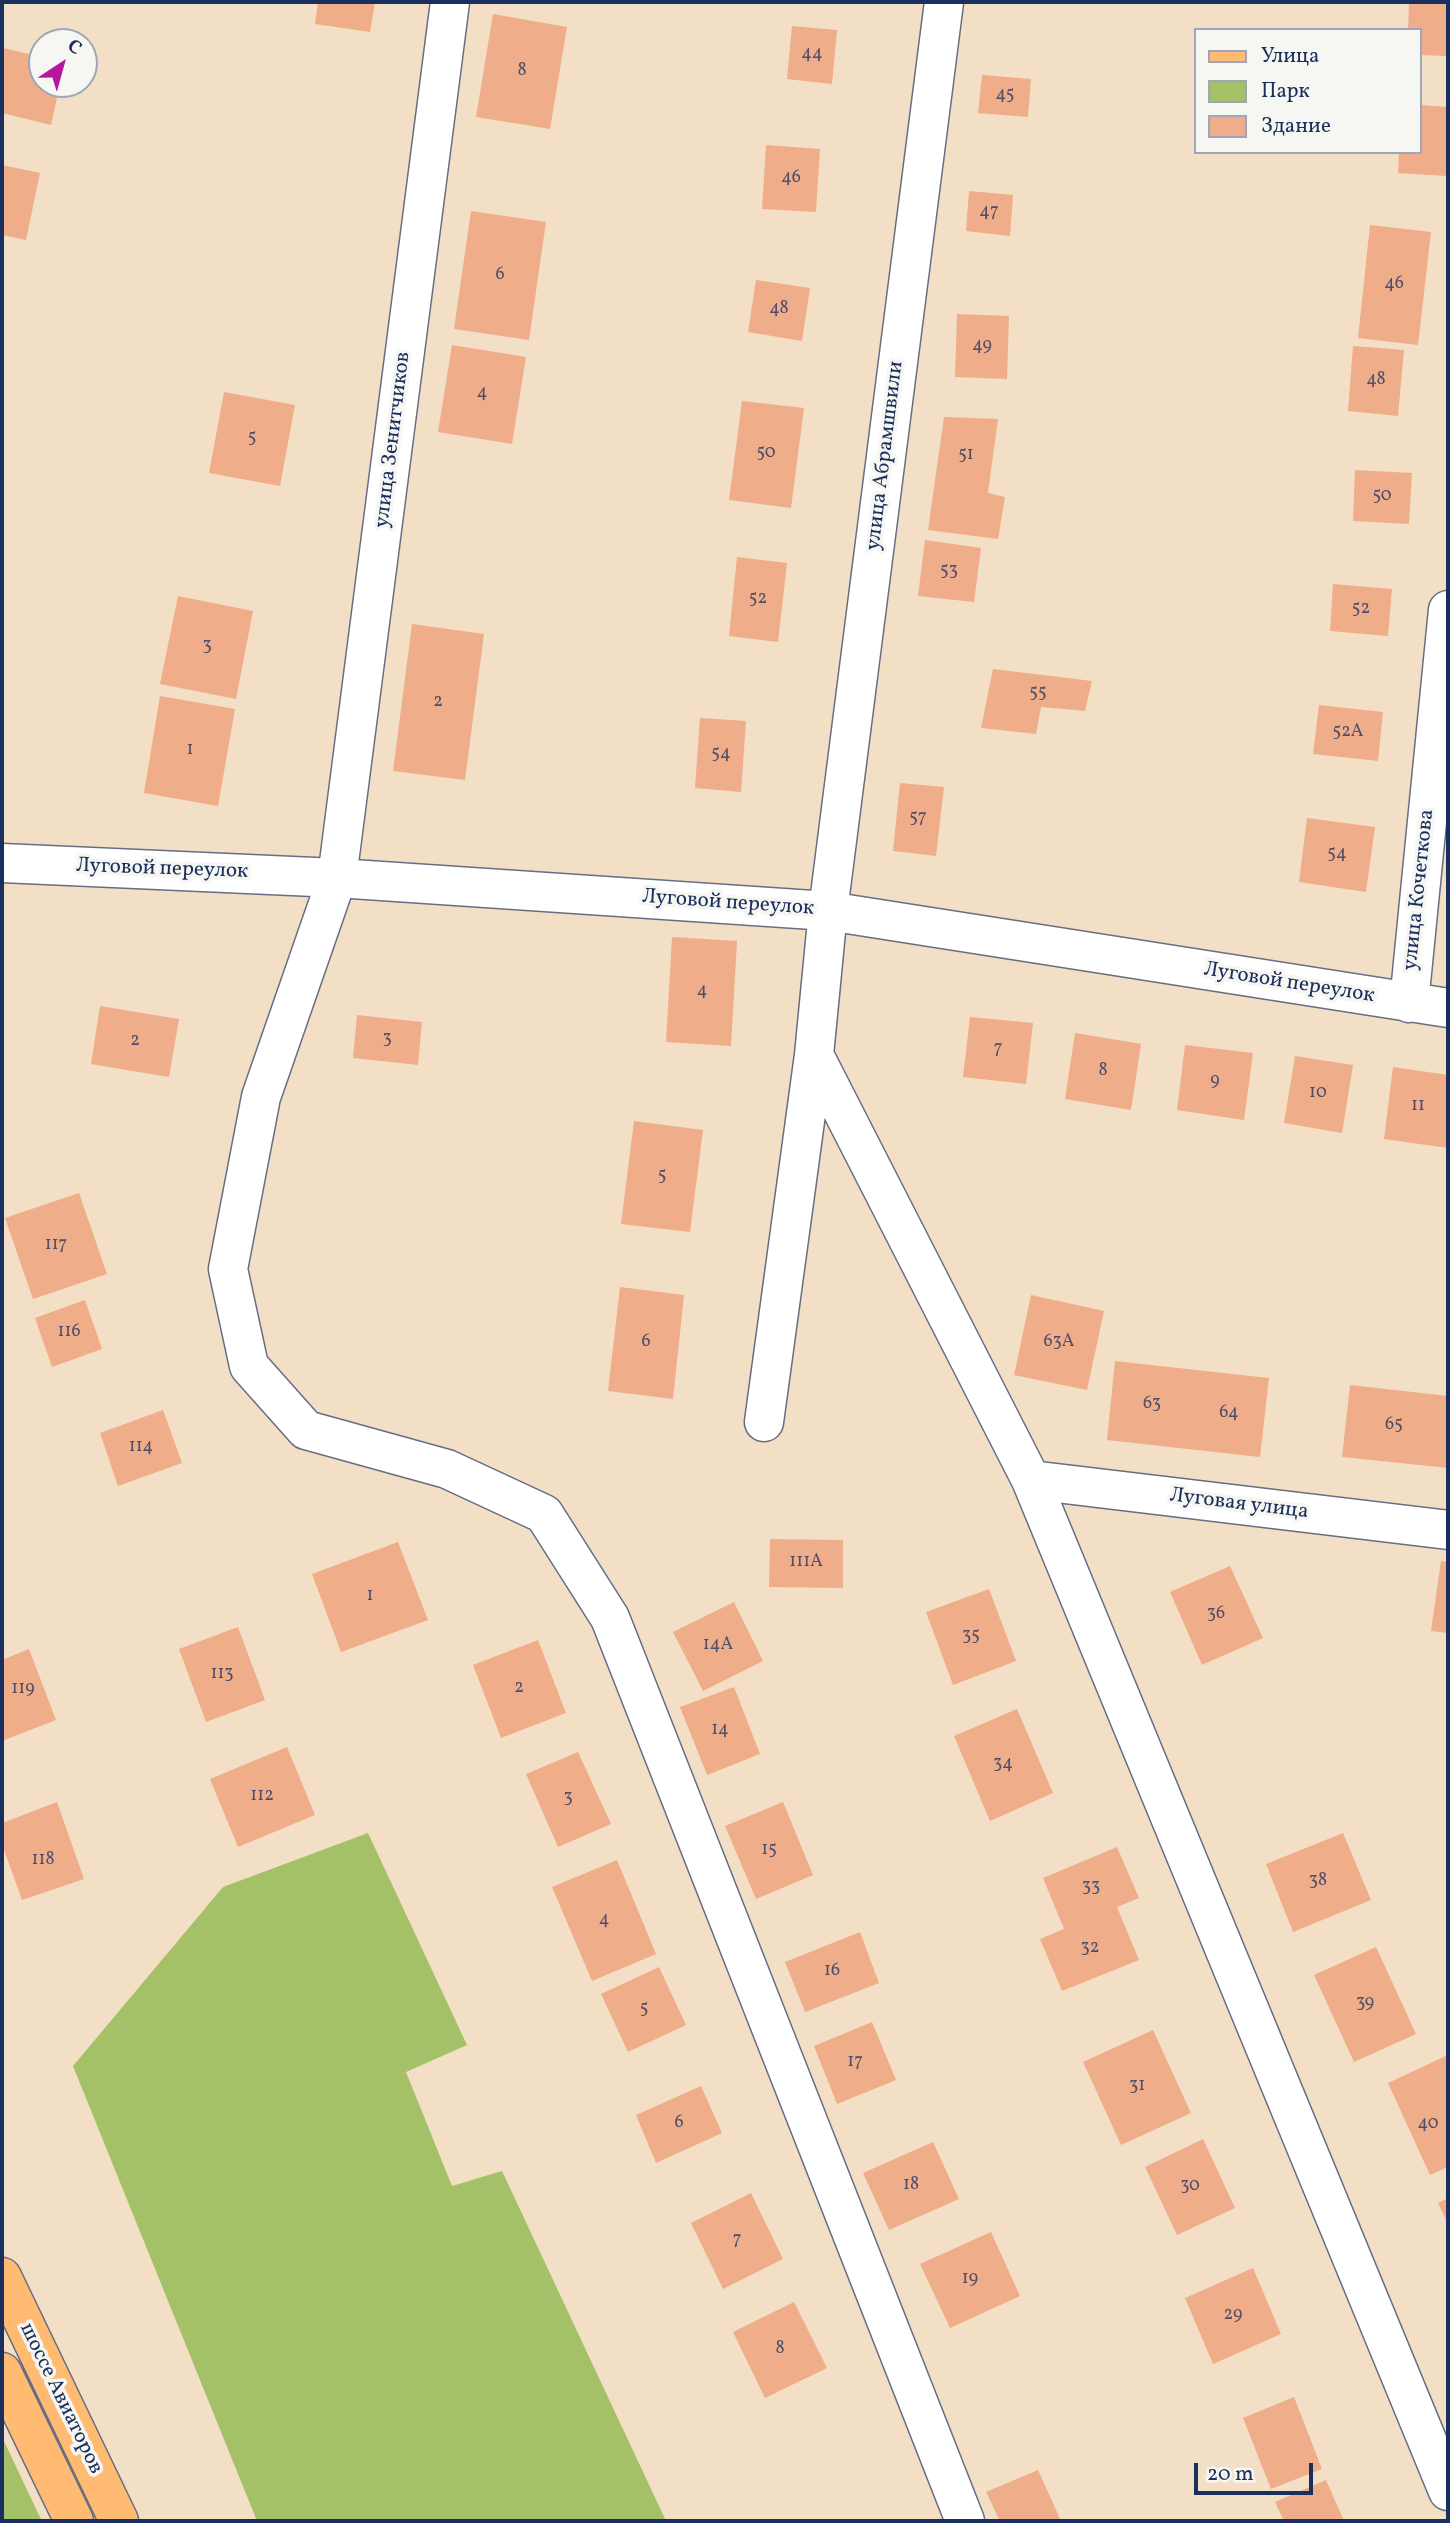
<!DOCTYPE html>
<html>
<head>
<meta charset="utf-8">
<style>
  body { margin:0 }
  #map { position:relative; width:1450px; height:2523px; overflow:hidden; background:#f3dfc5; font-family:Vollkorn,serif }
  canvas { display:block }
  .frame { position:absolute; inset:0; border:4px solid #1b2f5e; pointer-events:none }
  .legend { position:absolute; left:1194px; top:28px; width:228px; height:126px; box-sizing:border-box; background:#f6f6f2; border:2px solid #9ea6b7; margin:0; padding:9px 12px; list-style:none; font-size:21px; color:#1b2f5e }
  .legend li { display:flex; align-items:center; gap:14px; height:35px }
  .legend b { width:35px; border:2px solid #9ea6b7 }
  .north { position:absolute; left:28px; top:28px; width:70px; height:70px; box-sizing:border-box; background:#f6f6f2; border:2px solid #9ea6b7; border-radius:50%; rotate:36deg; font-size:19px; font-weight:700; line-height:28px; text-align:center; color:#1b2f5e }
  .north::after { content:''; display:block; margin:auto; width:24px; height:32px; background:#b5179e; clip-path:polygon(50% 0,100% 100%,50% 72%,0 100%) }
  .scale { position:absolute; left:1194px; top:2463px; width:119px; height:32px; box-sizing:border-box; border:4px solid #1b2f5e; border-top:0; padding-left:9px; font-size:21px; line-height:24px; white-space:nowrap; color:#1b2f5e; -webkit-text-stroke:5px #f6f6f2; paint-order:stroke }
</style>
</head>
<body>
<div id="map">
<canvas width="1450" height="2523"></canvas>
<div class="frame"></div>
<ul class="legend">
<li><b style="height:9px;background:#ffbb71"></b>Улица</li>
<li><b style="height:19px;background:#a4c168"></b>Парк</li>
<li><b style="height:19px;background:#efad8a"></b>Здание</li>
</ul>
<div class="north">С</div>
<div class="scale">20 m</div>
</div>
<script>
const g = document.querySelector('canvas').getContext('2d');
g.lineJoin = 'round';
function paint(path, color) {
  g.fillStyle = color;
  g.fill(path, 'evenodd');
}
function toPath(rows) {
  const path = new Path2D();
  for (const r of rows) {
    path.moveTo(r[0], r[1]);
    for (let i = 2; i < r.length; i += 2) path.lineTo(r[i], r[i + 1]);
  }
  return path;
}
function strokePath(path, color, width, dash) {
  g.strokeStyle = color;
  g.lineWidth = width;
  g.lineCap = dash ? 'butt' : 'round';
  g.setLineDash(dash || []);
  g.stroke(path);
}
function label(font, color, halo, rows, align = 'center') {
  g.font = font + ' Vollkorn,serif';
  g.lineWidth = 7;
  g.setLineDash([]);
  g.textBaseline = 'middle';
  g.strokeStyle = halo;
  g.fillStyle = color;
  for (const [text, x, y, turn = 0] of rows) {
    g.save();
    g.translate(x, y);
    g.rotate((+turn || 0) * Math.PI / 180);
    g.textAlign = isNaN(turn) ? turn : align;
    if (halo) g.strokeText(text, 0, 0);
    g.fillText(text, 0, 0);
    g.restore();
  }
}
const green = toPath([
  [368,1833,467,2045,406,2072,452,2186,502,2171,666,2521,257,2521,73,2066,223,1887],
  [2,2437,38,2513,42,2521,2,2521]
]);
const building = toPath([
  [318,2,375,2,370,32,315,24],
  [1409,2,1448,2,1448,56,1420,55,1420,30,1408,30],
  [493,14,567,27,550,129,476,117],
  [792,26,837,30,832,84,787,79],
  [3,48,42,57,42,84,60,84,51,125,2,113],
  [982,75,1031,79,1028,117,978,113],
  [1420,105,1448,107,1447,176,1398,173,1399,152,1420,152],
  [766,145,820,149,816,212,762,209],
  [2,165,40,173,26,240,2,235],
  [969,191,1013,195,1010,236,966,231],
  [471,211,546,222,529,340,454,329],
  [1370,225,1431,232,1418,345,1358,338],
  [756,280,810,288,802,341,748,332],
  [957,314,1009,316,1007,379,955,377],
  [452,345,526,357,512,444,438,432],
  [1353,346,1404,350,1398,416,1348,411],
  [224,392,295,405,280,486,209,473],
  [742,401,804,408,791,508,729,500],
  [944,417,998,419,988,493,1005,497,998,539,928,530],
  [1355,470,1412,473,1409,524,1353,521],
  [925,540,981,548,974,602,918,596],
  [737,557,787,563,778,642,729,636],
  [1333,584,1392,589,1388,636,1330,631],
  [178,596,253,611,236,699,160,684],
  [412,624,484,634,465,780,393,771],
  [993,669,1092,681,1085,711,1041,707,1036,734,981,728],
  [160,696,235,709,218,806,144,793],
  [1319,705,1383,712,1378,761,1313,754],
  [700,718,746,721,741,792,695,788],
  [900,783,944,787,936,856,893,851],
  [1307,818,1375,827,1366,892,1299,882],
  [672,937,737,941,731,1046,666,1042],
  [100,1006,179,1019,169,1077,91,1064],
  [357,1015,422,1022,418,1065,353,1058],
  [970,1017,1033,1023,1026,1084,963,1077],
  [1075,1033,1141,1044,1131,1110,1065,1099],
  [1185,1045,1253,1053,1244,1120,1177,1110],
  [1295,1056,1353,1065,1342,1133,1284,1123],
  [1393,1067,1448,1075,1448,1148,1384,1139],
  [634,1121,703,1130,690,1232,621,1224],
  [79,1193,107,1274,33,1299,5,1218],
  [620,1287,684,1295,673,1399,608,1391],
  [1031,1295,1104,1311,1087,1390,1014,1375],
  [85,1300,102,1349,52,1367,35,1318],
  [1115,1361,1269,1378,1260,1457,1107,1440],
  [1350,1385,1448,1396,1448,1468,1342,1457],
  [163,1410,182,1463,118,1486,100,1433],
  [770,1539,843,1540,843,1588,769,1587],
  [398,1542,428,1620,341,1652,312,1574],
  [1441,1561,1448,1562,1448,1633,1431,1631],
  [1230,1566,1263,1638,1202,1665,1170,1592],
  [989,1589,1016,1661,953,1685,926,1612],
  [734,1602,763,1661,703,1691,673,1632],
  [238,1627,265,1700,206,1722,179,1649],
  [538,1640,566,1713,501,1738,473,1665],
  [29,1649,56,1720,2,1741,2,1660],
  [734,1687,760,1754,707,1775,680,1707],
  [1017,1709,1053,1793,990,1821,954,1736],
  [287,1747,315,1815,238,1847,210,1779],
  [578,1752,611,1824,558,1847,526,1774],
  [57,1802,84,1879,22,1900,2,1844,2,1823],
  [783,1802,813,1875,756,1899,725,1826],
  [1343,1833,1371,1900,1293,1932,1266,1864],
  [1117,1847,1139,1898,1117,1907,1139,1960,1062,1991,1040,1939,1064,1929,1043,1878],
  [617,1860,656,1954,592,1981,552,1887],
  [860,1932,879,1983,805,2012,785,1962],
  [1376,1947,1416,2034,1354,2062,1314,1975],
  [659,1967,686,2025,628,2052,601,1994],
  [872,2022,896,2080,837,2104,814,2046],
  [1153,2030,1191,2113,1121,2145,1083,2062],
  [1448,2055,1448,2167,1430,2175,1388,2083],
  [701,2086,722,2133,656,2163,636,2115],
  [1203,2139,1235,2208,1177,2235,1145,2167],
  [933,2142,959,2199,889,2230,863,2173],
  [751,2193,783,2259,723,2289,691,2223],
  [1448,2198,1448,2224,1438,2203],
  [991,2232,1020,2296,950,2328,920,2264],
  [1253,2268,1281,2334,1213,2364,1185,2298],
  [794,2302,827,2368,765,2398,733,2332],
  [1294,2397,1322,2469,1271,2489,1243,2418],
  [1038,2470,1061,2521,1000,2521,986,2492],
  [1326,2480,1344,2521,1284,2521,1275,2502]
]);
const street = toPath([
  [450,2,337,878,261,1097,228,1269,249,1366,306,1430,447,1469,544,1514,610,1618,965,2521],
  [2,863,337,878,828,911,1448,1008],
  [1409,1003,1448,610],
  [814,1055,1031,1480,1448,2491],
  [764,1422,814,1055,828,911,944,2],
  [1031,1480,1448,1530]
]);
const primary = toPath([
  [2,2277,119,2521],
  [2,2372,74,2521]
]);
const numberNames = [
  ["44",812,55],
  ["8",522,72],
  ["45",1005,96],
  ["46",791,179],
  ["47",989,213],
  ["6",500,276],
  ["46",1394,285],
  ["48",779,310],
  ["49",982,347],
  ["48",1376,381],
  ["4",482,394],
  ["5",252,439],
  ["50",766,454],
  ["51",966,456],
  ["50",1382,497],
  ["53",949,572],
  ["52",758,600],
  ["52",1361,610],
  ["3",207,647],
  ["55",1038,694],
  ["2",438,703],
  ["52А",1348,733],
  ["1",190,751],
  ["54",721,755],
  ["57",918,819],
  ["54",1337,855],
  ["4",702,992],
  ["3",387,1040],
  ["2",135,1042],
  ["7",998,1050],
  ["8",1103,1072],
  ["9",1215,1082],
  ["10",1318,1094],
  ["11",1418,1107],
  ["5",662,1177],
  ["117",56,1246],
  ["116",69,1333],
  ["6",646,1343],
  ["63А",1059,1343],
  ["63",1152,1405],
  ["64",1229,1414],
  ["65",1394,1426],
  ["114",141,1448],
  ["111А",806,1563],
  ["1",370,1597],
  ["36",1216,1615],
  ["35",971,1637],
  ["14А",718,1646],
  ["113",222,1675],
  ["2",519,1689],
  ["119",23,1690],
  ["14",720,1731],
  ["34",1003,1765],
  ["112",262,1797],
  ["3",568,1799],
  ["15",769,1851],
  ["118",43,1861],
  ["38",1318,1882],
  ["33",1091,1888],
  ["4",604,1921],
  ["32",1090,1949],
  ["16",832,1972],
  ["39",1365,2004],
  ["5",644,2010],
  ["17",855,2063],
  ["31",1137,2087],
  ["6",679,2124],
  ["40",1428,2125],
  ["18",911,2186],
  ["30",1190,2187],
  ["7",737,2241],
  ["19",970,2280],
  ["29",1233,2316],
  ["8",780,2350]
];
const streetNames = [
  ["улица Зенитчиков",394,440,-83],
  ["улица Абрамшвили",886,456,-83],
  ["Луговой переулок",162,870,2],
  ["улица Кочеткова",1420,890,-84],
  ["Луговой переулок",728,904,4],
  ["Луговой переулок",1289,984,9],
  ["Луговая улица",1239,1505,7],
  ["шоссе Авиаторов",60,2399,64]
];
paint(green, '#a4c168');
paint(building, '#efad8a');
strokePath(street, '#676d82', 41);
strokePath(primary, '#676d82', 41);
strokePath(street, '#fff', 38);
strokePath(primary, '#ffbb71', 38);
label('18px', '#504e69', null, numberNames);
label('21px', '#1b2f5e', '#f6f6f2', streetNames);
</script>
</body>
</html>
